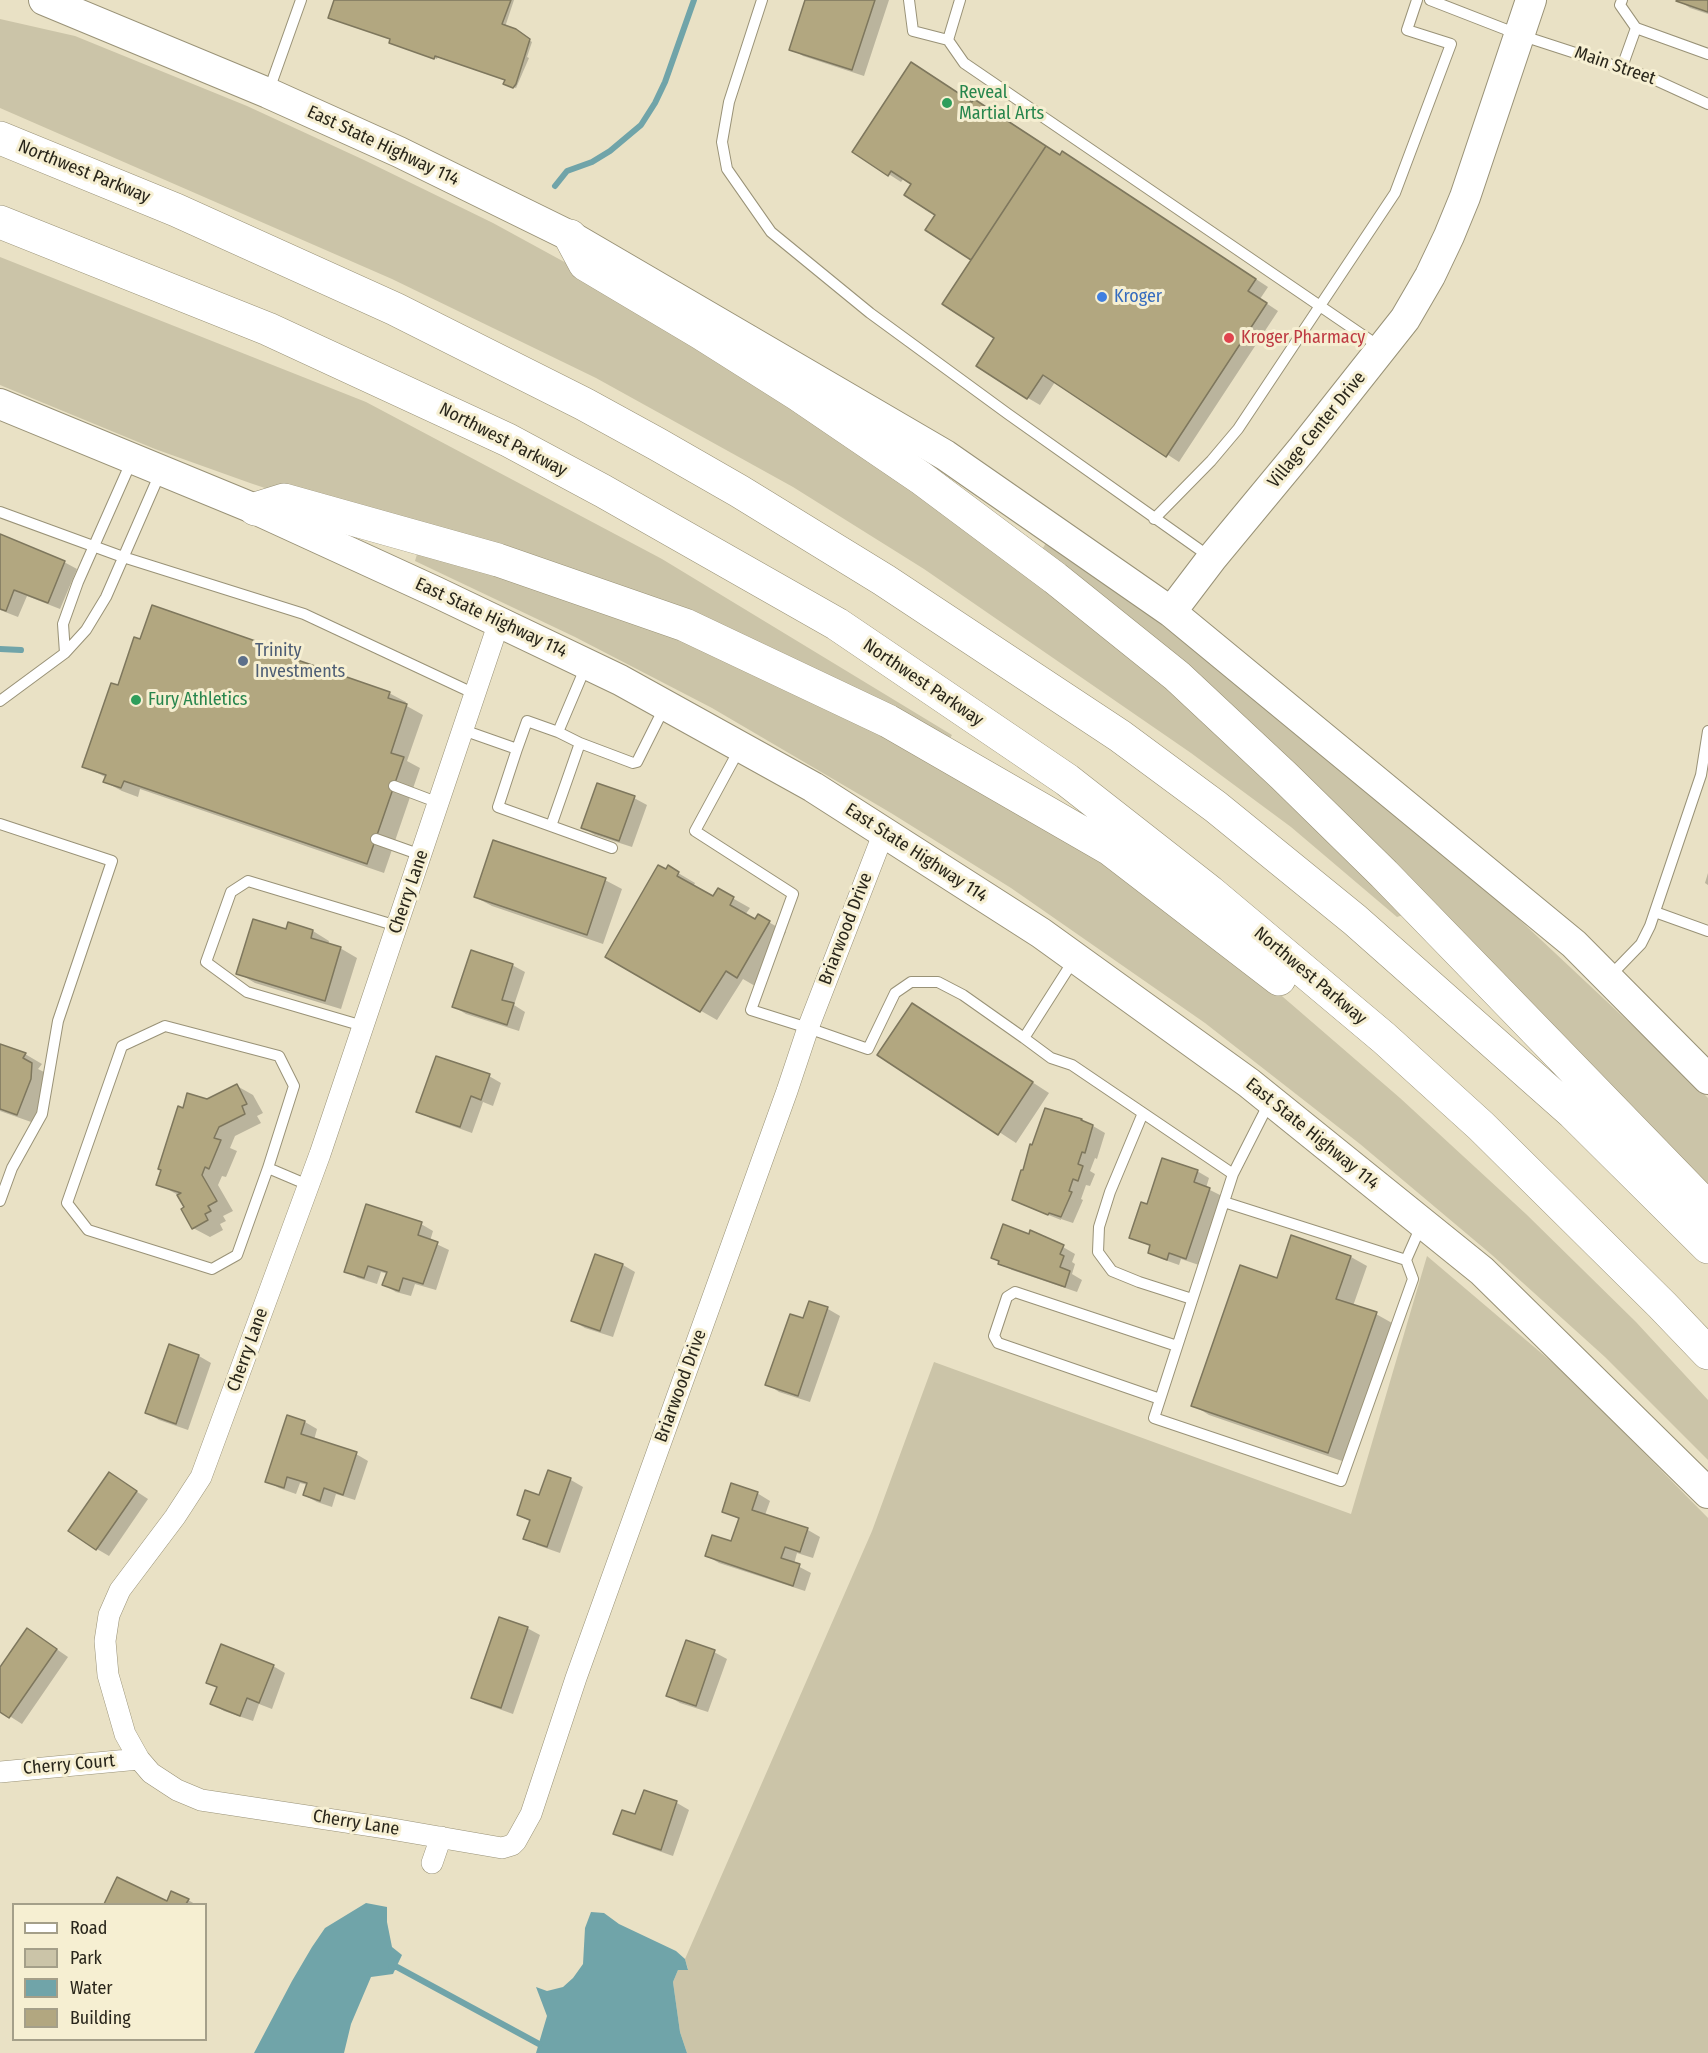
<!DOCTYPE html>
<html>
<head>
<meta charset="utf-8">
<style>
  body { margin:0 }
  #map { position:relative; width:1708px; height:2053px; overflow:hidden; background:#e9e1c5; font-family:"Fira Sans Condensed",sans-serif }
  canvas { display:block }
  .legend { position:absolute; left:12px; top:1903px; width:195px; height:138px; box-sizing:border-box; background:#f6efd2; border:2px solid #a49f89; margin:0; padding:8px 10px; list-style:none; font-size:18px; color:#29261b }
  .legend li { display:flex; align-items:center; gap:12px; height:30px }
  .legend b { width:30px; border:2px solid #a49f89 }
</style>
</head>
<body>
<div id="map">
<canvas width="1708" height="2053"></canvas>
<ul class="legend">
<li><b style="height:8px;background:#fff"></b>Road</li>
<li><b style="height:16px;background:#cbc4a8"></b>Park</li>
<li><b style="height:16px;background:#70a4a9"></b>Water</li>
<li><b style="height:16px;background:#b2a780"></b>Building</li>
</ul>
</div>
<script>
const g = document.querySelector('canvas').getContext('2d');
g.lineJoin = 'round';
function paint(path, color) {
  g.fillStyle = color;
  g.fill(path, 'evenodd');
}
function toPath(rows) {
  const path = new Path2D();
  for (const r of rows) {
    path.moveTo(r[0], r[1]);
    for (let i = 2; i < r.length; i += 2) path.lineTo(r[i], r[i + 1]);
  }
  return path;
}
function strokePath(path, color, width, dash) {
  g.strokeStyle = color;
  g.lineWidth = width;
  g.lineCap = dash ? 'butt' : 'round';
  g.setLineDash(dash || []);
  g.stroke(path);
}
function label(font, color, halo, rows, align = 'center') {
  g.font = font + ' "Fira Sans Condensed",sans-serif';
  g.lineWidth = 6;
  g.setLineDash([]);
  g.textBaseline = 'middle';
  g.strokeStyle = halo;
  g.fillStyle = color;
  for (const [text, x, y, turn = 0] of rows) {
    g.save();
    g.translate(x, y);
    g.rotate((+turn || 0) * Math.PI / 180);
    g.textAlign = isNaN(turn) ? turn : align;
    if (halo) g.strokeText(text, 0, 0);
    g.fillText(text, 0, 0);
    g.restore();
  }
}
const green = toPath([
  [0,19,75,36,247,106,364,160,493,223,601,282,830,424,1222,728,1403,915,1397,917,1291,827,1191,753,924,569,793,487,596,378,392,279,0,108],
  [0,257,366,402,662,559,952,735,948,742,793,665,250,483,155,449,0,385],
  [1046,543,1141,609,1267,705,1474,877,1683,1073,1708,1098,1708,1187,1041,551],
  [418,551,494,572,670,635,855,715,1052,826,1246,965,1400,1098,1526,1214,1636,1322,1708,1400,1708,1460,1605,1357,1492,1255,1360,1144,1205,1023,1011,888,891,813,712,708,575,637,415,561],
  [1427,1256,1573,1380,1708,1518,1708,2053,687,2053,680,2032,673,1982,678,1970,688,1969,685,1959,872,1531,934,1362,1351,1514]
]);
const water = toPath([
  [366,1903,387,1907,387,1922,392,1947,402,1955,393,1974,371,1977,351,2024,344,2053,254,2053,292,1981,312,1947,325,1928],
  [591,1912,604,1913,619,1924,676,1951,685,1959,688,1970,678,1970,673,1982,680,2032,687,2053,536,2053,547,2016,536,1987,547,1991,563,1987,573,1978,583,1964,585,1928]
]);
const shadow = toPath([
  [336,0,514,0,505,27,520,33,532,42,527,57,529,58,516,88,508,85,506,80,438,56,437,59,394,44,391,39],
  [807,0,889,0,864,76,803,56,791,49],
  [1678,0,1708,0,1708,14,1690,8],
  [973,104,1060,157,1075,160,1268,287,1260,299,1278,311,1179,462,1055,382,1040,405,1028,398,996,338,973,260,913,183,904,178,901,182,854,152],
  [0,536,64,562,77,569,60,609,27,596,18,617,0,610],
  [287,653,303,663,389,693,406,702,405,705,423,715,407,761,420,768,384,873,140,789,138,797,122,791,105,782,107,778,84,766,119,687],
  [634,798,647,805,632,847,595,835,583,828],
  [668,867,695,883,693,887,713,898,718,890,750,908,745,915,755,921,758,916,786,932,755,986,743,979,717,1020,607,957],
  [1708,873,1708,885,1705,883],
  [605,880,622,889,603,944,492,906,475,897],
  [287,931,313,931,329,941,328,945,340,948,357,958,341,1009,255,983,238,973],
  [512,965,525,972,514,1005,525,1012,519,1031,466,1014,454,1007],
  [913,1005,1049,1093,1016,1143,880,1054],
  [0,1045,25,1054,42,1064,38,1069,48,1074,34,1123,0,1111],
  [489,1076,501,1083,493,1106,483,1102,472,1133,430,1118,418,1111],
  [237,1086,253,1095,263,1113,257,1116,261,1123,235,1136,230,1148,237,1151,226,1177,222,1176,218,1185,233,1211,223,1216,226,1221,220,1224,223,1230,210,1237,193,1228,178,1195,158,1184,184,1110],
  [1093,1126,1105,1133,1097,1159,1095,1158,1090,1171,1095,1174,1090,1186,1086,1185,1081,1199,1083,1200,1073,1223,1061,1219,1061,1220,1026,1206,1013,1199],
  [1197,1171,1209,1178,1206,1188,1222,1196,1199,1265,1181,1259,1179,1265,1162,1259,1149,1252,1151,1247,1131,1237],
  [421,1224,433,1231,430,1241,449,1250,436,1290,415,1284,411,1296,396,1292,384,1285,388,1274,381,1272,377,1284,358,1278,346,1271],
  [1063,1247,1075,1254,1072,1262,1075,1264,1072,1274,1082,1280,1077,1292,1012,1270,992,1258],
  [595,1256,623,1265,635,1272,613,1337,585,1328,573,1321],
  [1351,1257,1367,1266,1353,1306,1376,1314,1392,1323,1345,1462,1209,1415,1193,1405,1278,1280],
  [810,1303,828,1309,840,1316,810,1402,779,1392,767,1384,803,1320],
  [170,1346,199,1356,211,1363,188,1430,159,1420,147,1413],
  [288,1417,305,1422,317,1429,314,1440,356,1454,368,1461,355,1500,336,1494,332,1507,317,1502,304,1495,308,1485,300,1483,296,1494,279,1488,267,1481],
  [549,1472,571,1480,583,1487,560,1553,537,1545,525,1538,531,1522,518,1515,540,1496],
  [110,1474,148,1499,109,1556,97,1549],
  [757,1493,770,1501,765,1515,808,1530,820,1537,813,1558,797,1553,794,1564,811,1573,805,1591,719,1563,707,1556,732,1543,740,1520,724,1511],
  [527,1628,540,1635,513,1714,485,1704,473,1697],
  [39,1637,68,1657,22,1724,0,1710,0,1670],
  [714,1652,727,1659,708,1712,680,1703,668,1696],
  [273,1666,285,1673,272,1709,259,1704,253,1721,224,1711,212,1704,218,1688,208,1682],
  [644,1791,677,1803,689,1810,673,1856,627,1840,615,1833,636,1816],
  [118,1879,168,1903,188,1900,195,1904,106,1904]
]);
const stream = toPath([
  [555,186,567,171,592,162,610,151,641,125,655,103,665,82,694,0],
  [0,649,21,650],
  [391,1967,397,1967,539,2044]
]);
const building = toPath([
  [334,0,511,0,502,24,516,29,530,39,516,84,513,88,503,84,505,80,435,56,434,59,389,43,390,39,328,18,334,0],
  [805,0,875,0,852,70,789,50,805,0],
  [1677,0,1708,0,1708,12,1676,1,1677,0],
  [911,62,972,102,974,99,1046,146,971,260,925,230,935,215,904,195,911,184,891,171,888,176,852,152,911,62],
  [1046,146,1060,155,1062,151,1256,279,1248,291,1267,303,1166,457,1043,375,1027,399,976,366,994,338,942,304,1046,146],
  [0,534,65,561,48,603,14,590,6,611,0,609,0,534],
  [152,605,287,652,286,656,390,692,388,698,407,704,391,753,404,757,367,864,124,781,121,788,103,782,106,775,82,767,111,683,118,685,134,637,140,639,152,605],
  [597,783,635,796,619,841,581,828,597,783],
  [493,840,606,878,587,935,474,897,493,840],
  [658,865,666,869,668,865,679,872,677,876,713,896,718,888,734,897,730,905,755,919,758,914,770,921,737,978,726,971,700,1012,605,957,658,865],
  [253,919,286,929,288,922,313,930,311,938,341,947,325,1001,236,974,253,919],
  [471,950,513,964,502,1000,514,1003,507,1025,452,1007,471,950],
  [912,1003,1033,1082,998,1135,877,1055,912,1003],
  [0,1044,26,1053,23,1058,32,1063,31,1079,17,1115,0,1109,0,1044],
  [436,1056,490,1074,481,1100,471,1096,460,1127,416,1112,436,1056],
  [237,1084,247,1104,242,1106,245,1114,219,1127,214,1138,221,1140,209,1169,205,1167,202,1175,217,1201,208,1206,211,1211,205,1214,208,1220,192,1229,181,1209,184,1207,177,1195,181,1193,156,1185,161,1170,158,1169,178,1106,183,1108,187,1093,207,1099,237,1084],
  [1045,1108,1082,1119,1081,1120,1093,1125,1085,1153,1082,1152,1078,1164,1083,1166,1078,1181,1073,1179,1069,1191,1072,1192,1061,1217,1049,1213,1048,1215,1012,1200,1021,1170,1023,1170,1030,1144,1032,1145,1045,1108],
  [1162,1158,1198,1170,1194,1182,1210,1188,1186,1259,1169,1253,1167,1260,1148,1253,1150,1245,1129,1238,1141,1202,1147,1204,1162,1158],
  [366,1204,422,1222,418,1235,438,1242,423,1284,403,1278,399,1291,382,1285,387,1272,368,1266,364,1278,344,1272,366,1204],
  [1003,1224,1029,1234,1030,1230,1064,1245,1060,1254,1064,1256,1060,1267,1070,1271,1065,1287,998,1264,999,1261,991,1258,1003,1224],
  [1291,1235,1351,1256,1336,1299,1377,1312,1328,1453,1191,1406,1240,1265,1277,1278,1291,1235],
  [595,1254,623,1264,600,1331,571,1321,595,1254],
  [809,1301,828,1307,798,1396,765,1385,790,1314,803,1318,809,1301],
  [169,1344,199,1355,176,1424,145,1413,169,1344],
  [287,1415,305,1421,301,1434,357,1452,343,1495,324,1488,320,1501,303,1495,307,1483,287,1477,284,1488,265,1482,287,1415],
  [548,1470,571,1478,547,1547,523,1539,530,1520,517,1515,525,1490,539,1495,548,1470],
  [109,1472,137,1491,96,1550,68,1531,109,1472],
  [731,1483,758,1492,752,1510,808,1528,800,1552,785,1547,781,1558,800,1564,793,1586,705,1556,712,1535,731,1541,739,1518,722,1512,731,1483],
  [499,1617,528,1627,501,1708,471,1698,499,1617],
  [27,1628,57,1649,9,1718,0,1712,0,1667,27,1628],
  [686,1640,715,1650,696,1706,666,1696,686,1640],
  [221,1644,274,1665,259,1703,247,1698,240,1716,210,1704,217,1687,206,1683,221,1644],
  [644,1790,677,1801,661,1850,613,1834,622,1810,635,1814,644,1790],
  [117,1877,167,1901,171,1891,189,1899,186,1904,104,1904,117,1877]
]);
const lane = toPath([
  [762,0,729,102,722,142,727,169,771,232,870,313,1008,414,1210,557],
  [909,0,913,31,948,40,960,0],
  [1430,0,1520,35,1649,77,1708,104],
  [1622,0,1620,5,1636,28,1622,67],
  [1636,28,1708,54],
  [948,40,964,63,1380,347],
  [269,90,301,0],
  [0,512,123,557,304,614,475,694],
  [1154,519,1211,461,1238,429,1395,193,1451,44,1407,30,1417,0],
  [65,653,63,624,78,582,132,460],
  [0,701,65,653,86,630,106,597,161,471],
  [463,730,517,749,498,807,551,826,580,743,633,763,637,762,664,708],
  [580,743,558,732,586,666],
  [740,748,695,831,793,894,751,1010,808,1028,868,1049,895,993,911,982,938,982,963,995,1024,1038,1075,958],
  [517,749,527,721,558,732],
  [394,786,439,803],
  [0,824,112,861,58,1021,42,1114,12,1168,0,1201],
  [551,826,612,848],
  [376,839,421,855],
  [1655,912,1708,931],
  [1609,977,1641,944,1650,926,1701,775,1708,731],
  [363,1026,247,992,206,962,231,892,248,881,397,926],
  [1024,1038,1051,1058,1072,1065,1233,1174,1269,1103],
  [1143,1113,1110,1192,1099,1227,1098,1252,1112,1271,1139,1282,1192,1299],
  [268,1168,294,1086,279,1056,165,1026,122,1046,67,1203,88,1230,212,1269,237,1255,268,1168,308,1185],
  [1233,1174,1154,1418,1341,1481,1413,1279,1406,1260,1421,1226],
  [1224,1202,1406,1260],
  [1160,1399,998,1343,994,1336,1007,1297,1015,1292,1177,1346]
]);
const street = toPath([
  [499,622,320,1154,201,1477,175,1517,120,1590,109,1615,105,1641,108,1675,125,1734,139,1759,151,1773,177,1790,201,1800,386,1828,502,1848,512,1845,516,1841,531,1814,576,1678,787,1091,808,1028,884,832],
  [0,1772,139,1759],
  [432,1863,441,1837]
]);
const secondary = toPath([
  [44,0,268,93,399,152,570,236,945,455,1171,612,1574,944,1708,1079],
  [0,404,255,509,436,592,620,680,813,787,1041,933,1249,1083,1482,1271,1708,1493],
  [1171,612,1212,558,1303,448,1405,319,1430,276,1449,236,1465,197,1531,0]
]);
const highway = toPath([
  [0,138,176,210,395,309,584,404,657,444,739,491,884,580,1120,736,1216,807,1355,920,1573,1113,1708,1247],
  [0,222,268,329,508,440,603,491,837,624,1067,780,1210,892,1384,1038,1481,1126,1662,1305,1708,1353],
  [570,236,585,264,701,333,799,395,921,478,1055,578,1177,676,1284,776,1384,874,1708,1208],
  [255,509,284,500,498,560,685,625,888,721,1110,849,1279,979]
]);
const markers = [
  [947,103,6,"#2e9e5b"],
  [1102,297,6,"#3f7fe0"],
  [1229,338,6,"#e0444e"],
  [243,661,6,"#5c6f8a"],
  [136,700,6,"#2e9e5b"]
];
const streetNames = [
  ["Main Street",1615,66,19],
  ["East State Highway 114",383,146,25],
  ["Northwest Parkway",84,172,22],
  ["Village Center Drive",1317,430,-51],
  ["Northwest Parkway",503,440,27],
  ["East State Highway 114",491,618,25],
  ["Northwest Parkway",923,683,34],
  ["East State Highway 114",916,853,33],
  ["Cherry Lane",409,892,-71],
  ["Briarwood Drive",846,929,-69],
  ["Northwest Parkway",1310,976,40],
  ["East State Highway 114",1312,1134,39],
  ["Cherry Lane",248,1350,-70],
  ["Briarwood Drive",681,1386,-70],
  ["Cherry Court",69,1765,-5],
  ["Cherry Lane",356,1823,9]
];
const leisureNames = [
  ["Reveal",959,93],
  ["Martial Arts",959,114],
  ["Fury Athletics",148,700]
];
const shopNames = [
  ["Kroger",1114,297]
];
const healthNames = [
  ["Kroger Pharmacy",1241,338]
];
const serviceNames = [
  ["Trinity",255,651],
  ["Investments",255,672]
];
paint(green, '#cbc4a8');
paint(water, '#70a4a9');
paint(shadow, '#0003');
strokePath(stream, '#70a4a9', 6);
paint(building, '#b2a780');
strokePath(building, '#7e775d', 1.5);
strokePath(lane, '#999277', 12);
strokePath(street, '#999277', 22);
strokePath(secondary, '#999277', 32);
strokePath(highway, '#999277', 34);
strokePath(lane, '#fff', 10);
strokePath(street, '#fff', 21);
strokePath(secondary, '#fff', 30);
strokePath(highway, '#fff', 33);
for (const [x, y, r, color] of markers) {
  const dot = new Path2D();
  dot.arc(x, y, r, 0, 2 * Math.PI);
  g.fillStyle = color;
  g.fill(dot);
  strokePath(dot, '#f6efd2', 2);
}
label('18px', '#29261b', '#f6efd2', streetNames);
label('18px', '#27864d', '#f6efd2', leisureNames, 'left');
label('18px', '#366cbe', '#f6efd2', shopNames, 'left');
label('18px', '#be3a42', '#f6efd2', healthNames, 'left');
label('18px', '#4e5e75', '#f6efd2', serviceNames, 'left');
</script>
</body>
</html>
